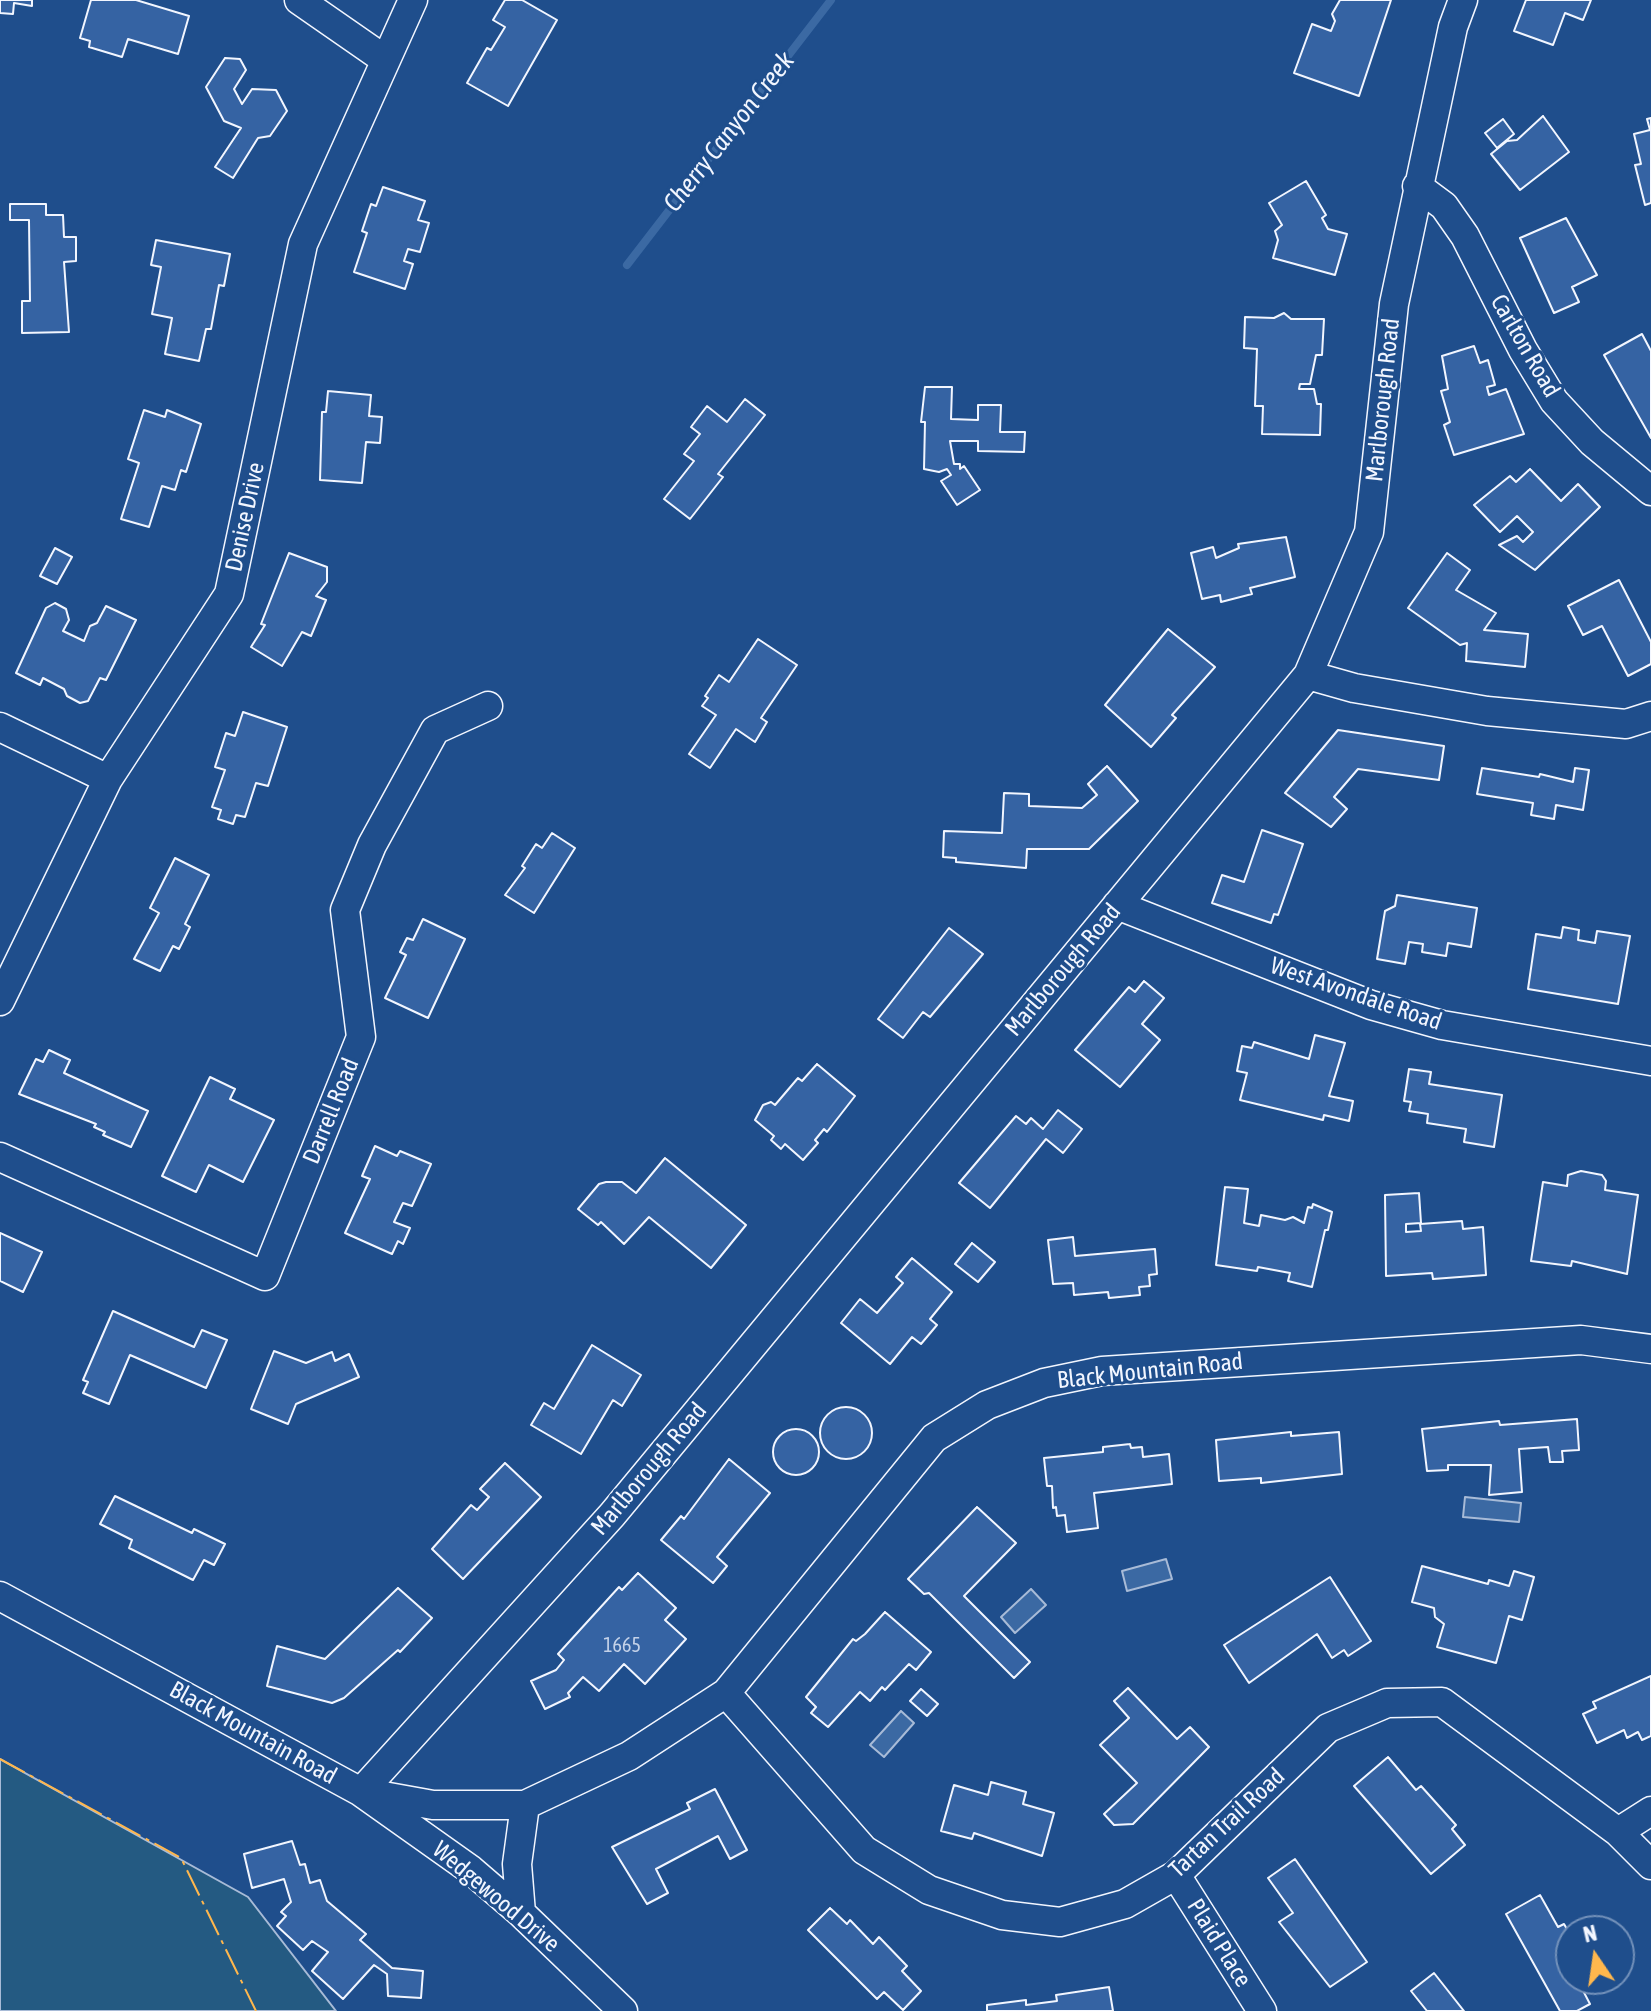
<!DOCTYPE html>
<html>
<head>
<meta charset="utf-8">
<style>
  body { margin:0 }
  #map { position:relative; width:1651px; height:2011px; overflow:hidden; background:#1f4e8c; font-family:"Asap Condensed",sans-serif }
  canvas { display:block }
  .north { position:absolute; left:1555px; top:1915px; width:80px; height:80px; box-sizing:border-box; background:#1f4e8c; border:2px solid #7391ba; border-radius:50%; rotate:347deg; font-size:22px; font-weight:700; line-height:32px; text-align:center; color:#f2f6ff }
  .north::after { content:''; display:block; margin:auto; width:28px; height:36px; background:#ffb74d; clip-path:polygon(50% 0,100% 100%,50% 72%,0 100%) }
</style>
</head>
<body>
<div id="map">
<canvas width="1651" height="2011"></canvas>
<div class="north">N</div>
</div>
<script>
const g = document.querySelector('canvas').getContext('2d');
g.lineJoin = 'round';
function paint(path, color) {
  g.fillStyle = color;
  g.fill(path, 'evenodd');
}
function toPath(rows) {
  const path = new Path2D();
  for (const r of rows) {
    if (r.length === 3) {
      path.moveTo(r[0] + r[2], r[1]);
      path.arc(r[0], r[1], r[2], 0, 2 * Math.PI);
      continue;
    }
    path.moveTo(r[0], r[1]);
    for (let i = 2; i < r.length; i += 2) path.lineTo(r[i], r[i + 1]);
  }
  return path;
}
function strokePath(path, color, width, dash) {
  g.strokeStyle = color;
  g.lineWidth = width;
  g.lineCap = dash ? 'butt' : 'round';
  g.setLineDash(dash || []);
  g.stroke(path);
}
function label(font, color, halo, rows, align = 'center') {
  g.font = font + ' "Asap Condensed",sans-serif';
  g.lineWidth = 6;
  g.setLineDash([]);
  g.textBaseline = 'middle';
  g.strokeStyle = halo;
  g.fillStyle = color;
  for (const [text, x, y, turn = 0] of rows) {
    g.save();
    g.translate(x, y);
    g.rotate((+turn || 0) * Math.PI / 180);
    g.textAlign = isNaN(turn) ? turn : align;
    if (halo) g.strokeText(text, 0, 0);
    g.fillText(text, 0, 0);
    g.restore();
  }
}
const green = toPath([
  [0,1759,248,1897,336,2011,0,2011,0,1759]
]);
const water = toPath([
  [1465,1497,1521,1503,1519,1522,1463,1517,1465,1497],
  [1166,1559,1172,1579,1127,1591,1122,1571,1166,1559],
  [1031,1589,1046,1605,1015,1633,1001,1617,1031,1589],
  [901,1711,914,1723,884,1757,870,1745,901,1711]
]);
const stream = toPath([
  [627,265,831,0]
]);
const building = toPath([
  [0,0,32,0,32,6,14,3,13,14,0,13,0,0],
  [91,0,136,0,189,16,178,54,128,39,122,57,89,47,90,41,80,38,91,0],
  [505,0,522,0,557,20,508,106,467,83,487,48,491,50,505,27,493,20,505,0],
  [1340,0,1391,0,1359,96,1294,73,1312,24,1331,31,1335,21,1332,14,1340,0],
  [1526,0,1591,0,1583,20,1565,13,1553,45,1514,31,1526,0],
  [225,58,240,59,246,70,234,89,242,104,252,89,276,90,287,111,270,136,258,138,233,178,215,167,241,128,224,121,206,87,225,58],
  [1543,116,1569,152,1520,190,1491,154,1507,141,1517,140,1543,116],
  [1651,118,1651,203,1645,205,1635,165,1641,164,1634,134,1650,130,1647,119,1651,118],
  [1503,119,1514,134,1497,148,1485,133,1503,119],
  [1306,181,1326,215,1322,218,1328,229,1347,234,1335,275,1273,258,1278,240,1275,231,1282,225,1269,203,1306,181],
  [383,187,425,201,418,220,429,223,420,252,408,249,404,261,413,264,405,289,354,272,367,233,362,231,371,204,376,206,383,187],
  [10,204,46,204,46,215,63,215,64,237,76,237,76,261,64,262,69,332,22,333,22,301,30,301,29,220,10,220,10,204],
  [1566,218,1597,275,1572,287,1579,302,1554,313,1520,238,1566,218],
  [156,240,230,254,224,286,219,285,211,329,206,329,199,361,165,354,172,318,152,314,161,267,151,265,156,240],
  [1284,313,1291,319,1324,319,1322,355,1316,355,1310,384,1300,384,1299,389,1314,389,1317,404,1321,404,1320,435,1262,434,1263,406,1255,406,1257,349,1244,348,1245,317,1274,318,1284,313],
  [1642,334,1651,351,1651,438,1604,355,1642,334],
  [1474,346,1480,363,1488,360,1495,385,1487,387,1489,395,1506,389,1524,434,1454,455,1444,425,1450,422,1441,391,1448,389,1442,356,1474,346],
  [925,387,952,387,951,419,978,420,978,405,1001,405,1000,432,1025,432,1024,452,978,451,978,441,950,441,954,464,960,464,960,469,964,466,980,490,957,505,941,481,951,475,947,469,939,472,924,469,925,422,921,422,925,387],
  [328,391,371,395,369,416,382,417,380,443,366,442,362,483,320,480,322,412,326,412,328,391],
  [745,399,765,415,718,474,723,477,690,519,664,499,694,461,684,454,700,434,691,427,707,406,727,422,745,399],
  [144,410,165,417,167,410,201,424,186,472,181,470,175,490,162,486,149,527,121,519,139,463,128,459,144,410],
  [1530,469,1561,501,1578,484,1600,507,1535,570,1499,545,1517,536,1523,542,1533,532,1517,516,1500,532,1474,505,1510,476,1516,482,1530,469],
  [1286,537,1295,577,1250,588,1252,594,1221,602,1220,595,1202,599,1191,553,1213,547,1216,558,1239,548,1238,544,1286,537],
  [55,548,72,557,57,584,40,576,55,548],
  [289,553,327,567,327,582,316,596,326,600,311,636,302,632,282,666,251,647,265,625,261,624,289,553],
  [1447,553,1470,570,1456,590,1496,613,1484,630,1528,634,1525,667,1466,661,1467,643,1460,645,1408,608,1447,553],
  [1619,580,1651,642,1651,664,1628,676,1602,626,1583,635,1568,606,1619,580],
  [55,603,66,609,69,620,63,631,84,641,90,626,97,623,106,606,136,620,106,680,100,678,88,701,80,703,67,696,64,689,43,678,40,685,16,673,46,608,55,603],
  [1168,629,1215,667,1172,715,1176,718,1151,747,1105,705,1168,629],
  [758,639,797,665,761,718,767,722,755,742,736,729,710,768,689,754,716,715,702,706,708,698,705,696,719,675,729,682,758,639],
  [243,712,287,727,268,786,256,783,245,817,236,815,233,824,218,819,221,810,212,807,225,770,215,767,226,733,235,736,243,712],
  [1338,730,1444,746,1439,780,1358,769,1334,797,1347,809,1331,827,1285,793,1338,730],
  [1107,766,1138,801,1089,849,1027,849,1026,868,956,862,956,858,943,857,944,831,1002,833,1004,793,1029,794,1029,806,1082,808,1097,795,1088,784,1107,766],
  [1482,768,1539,777,1540,774,1573,782,1575,768,1589,770,1583,810,1556,805,1554,819,1531,815,1533,803,1477,794,1482,768],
  [1262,830,1303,844,1278,915,1274,914,1271,923,1212,903,1222,875,1244,882,1262,830],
  [552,833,575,848,534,913,505,895,525,868,522,866,536,844,542,848,552,833],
  [175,858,209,875,185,924,190,927,179,949,173,946,160,971,134,959,159,913,150,908,175,858],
  [1397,895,1477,908,1471,947,1448,943,1446,956,1422,952,1423,944,1409,942,1405,964,1377,959,1385,911,1395,906,1397,895],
  [423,919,465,939,428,1018,385,998,406,955,400,952,407,938,413,940,423,919],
  [1563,927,1579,930,1578,940,1595,943,1597,931,1630,936,1618,1004,1528,989,1536,934,1561,938,1563,927],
  [949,928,983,954,930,1017,923,1012,903,1038,878,1019,949,928],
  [1144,981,1164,998,1142,1024,1160,1040,1120,1087,1075,1050,1129,987,1135,992,1144,981],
  [1315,1035,1345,1043,1329,1096,1353,1101,1349,1121,1324,1115,1323,1120,1240,1100,1247,1073,1237,1071,1242,1046,1252,1048,1254,1042,1309,1059,1315,1035],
  [49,1050,70,1060,64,1073,148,1111,131,1147,103,1135,105,1132,94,1127,96,1124,19,1094,36,1059,43,1062,49,1050],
  [817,1064,855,1096,827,1132,824,1129,815,1140,818,1143,803,1160,785,1144,781,1149,771,1140,774,1136,755,1120,763,1105,771,1102,775,1105,798,1078,802,1081,817,1064],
  [1409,1069,1431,1072,1429,1084,1502,1095,1494,1147,1464,1142,1466,1129,1427,1123,1428,1114,1409,1111,1411,1102,1404,1101,1409,1069],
  [210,1077,235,1089,230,1099,274,1120,243,1182,209,1165,196,1192,162,1176,210,1077],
  [1058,1110,1082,1129,1063,1153,1046,1139,990,1208,959,1183,1016,1116,1026,1124,1031,1118,1043,1129,1058,1110],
  [375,1146,397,1156,400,1151,431,1164,412,1206,403,1203,394,1222,410,1228,403,1244,398,1241,392,1254,345,1233,370,1179,362,1176,375,1146],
  [665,1158,746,1225,711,1268,649,1217,624,1244,601,1222,598,1225,578,1209,599,1184,606,1182,622,1182,636,1193,665,1158],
  [1581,1171,1602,1175,1606,1181,1605,1190,1638,1195,1627,1274,1572,1261,1571,1266,1531,1261,1543,1182,1567,1186,1568,1175,1581,1171],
  [1225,1187,1248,1189,1244,1223,1259,1226,1261,1215,1285,1220,1293,1217,1304,1223,1308,1207,1312,1208,1313,1204,1332,1212,1328,1230,1325,1230,1312,1287,1288,1281,1290,1273,1258,1267,1257,1271,1216,1265,1225,1187],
  [1419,1193,1421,1223,1406,1224,1406,1232,1421,1231,1420,1224,1462,1221,1463,1229,1483,1227,1486,1275,1433,1279,1432,1273,1386,1276,1385,1195,1419,1193],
  [0,1233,42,1252,23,1292,0,1281,0,1233],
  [1073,1237,1075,1256,1155,1249,1157,1274,1149,1275,1150,1286,1139,1287,1140,1295,1109,1298,1108,1292,1074,1295,1073,1283,1053,1284,1048,1240,1073,1237],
  [972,1243,995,1262,978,1282,955,1264,972,1243],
  [912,1258,952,1292,930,1319,937,1325,921,1344,912,1337,890,1364,841,1323,860,1299,877,1313,903,1283,896,1277,912,1258],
  [113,1311,194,1347,202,1330,227,1340,206,1388,130,1355,109,1404,83,1393,88,1382,83,1380,113,1311],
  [592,1345,641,1375,622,1406,613,1400,581,1454,531,1425,544,1403,554,1409,592,1345],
  [274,1351,306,1363,332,1352,335,1361,349,1354,359,1377,296,1404,288,1424,251,1409,274,1351],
  [846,1433,26],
  [1577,1419,1579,1450,1562,1451,1563,1462,1550,1462,1548,1447,1519,1449,1522,1492,1489,1495,1491,1465,1448,1465,1448,1470,1427,1471,1422,1429,1499,1421,1500,1425,1577,1419],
  [796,1452,23],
  [1291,1432,1291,1436,1339,1432,1342,1474,1261,1483,1261,1478,1219,1481,1216,1440,1291,1432],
  [1130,1444,1131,1448,1142,1447,1143,1457,1169,1454,1172,1484,1094,1493,1098,1528,1067,1532,1065,1515,1057,1516,1056,1507,1053,1508,1052,1486,1047,1486,1044,1458,1103,1452,1103,1447,1130,1444],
  [729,1459,770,1493,717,1557,727,1566,713,1583,661,1540,681,1516,684,1519,729,1459],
  [505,1463,541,1497,463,1579,432,1549,471,1505,477,1510,489,1497,480,1489,505,1463],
  [115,1496,192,1533,194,1529,225,1544,214,1565,204,1560,193,1580,129,1548,132,1540,100,1524,115,1496],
  [977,1507,1016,1543,964,1596,1030,1662,1014,1678,929,1593,924,1594,908,1579,977,1507],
  [1422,1566,1488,1584,1489,1580,1509,1586,1514,1571,1534,1577,1522,1620,1509,1616,1496,1663,1437,1647,1444,1624,1435,1617,1434,1608,1412,1602,1422,1566],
  [638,1573,676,1608,665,1620,686,1639,645,1684,624,1664,599,1691,583,1677,568,1693,570,1697,545,1709,531,1681,556,1670,564,1660,558,1654,619,1587,622,1590,638,1573],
  [1330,1577,1371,1641,1348,1656,1344,1650,1332,1658,1317,1634,1249,1683,1224,1645,1330,1577],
  [398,1588,432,1618,400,1652,398,1650,344,1698,332,1703,267,1686,277,1646,325,1659,398,1588],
  [885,1612,931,1652,916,1670,909,1664,885,1690,882,1687,870,1701,860,1692,828,1727,811,1713,816,1707,806,1697,853,1639,856,1641,865,1634,885,1612],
  [1651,1676,1651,1736,1642,1740,1638,1732,1627,1738,1624,1730,1597,1743,1583,1714,1596,1708,1593,1702,1651,1676],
  [1128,1688,1177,1739,1190,1727,1209,1747,1133,1824,1114,1825,1104,1814,1137,1783,1100,1745,1129,1718,1114,1701,1128,1688],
  [921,1689,938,1704,927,1716,910,1701,921,1689],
  [1388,1757,1416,1790,1421,1786,1456,1825,1452,1829,1465,1845,1431,1874,1354,1786,1388,1757],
  [991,1782,1026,1792,1023,1804,1054,1813,1042,1856,974,1833,972,1839,941,1831,954,1785,988,1795,991,1782],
  [715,1789,747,1850,730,1859,718,1836,656,1869,668,1893,647,1904,612,1847,690,1809,687,1803,715,1789],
  [292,1841,300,1865,305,1864,310,1883,320,1880,327,1901,366,1934,360,1940,392,1968,423,1971,421,1998,388,1996,387,1974,374,1965,343,1999,312,1971,328,1952,312,1941,303,1950,277,1926,286,1916,281,1912,291,1902,284,1879,252,1888,244,1854,292,1841],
  [1295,1859,1367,1962,1330,1987,1279,1922,1293,1913,1268,1878,1295,1859],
  [1540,1895,1558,1927,1564,1924,1571,1936,1571,1979,1582,1979,1578,1981,1590,2004,1577,2011,1560,2011,1506,1914,1540,1895],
  [830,1908,847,1924,850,1920,873,1944,879,1937,907,1966,902,1971,921,1991,903,2010,884,1992,877,1999,808,1930,830,1908],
  [1434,1973,1464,2011,1427,2011,1411,1991,1434,1973],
  [1109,1987,1113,2011,987,2011,987,2005,1026,2000,1026,2005,1057,2001,1056,1995,1109,1987]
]);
const minor = toPath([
  [299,0,384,59],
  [1417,186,1444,206,1465,236,1523,350,1554,401,1592,442,1651,491],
  [1308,675,1354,688,1487,711,1626,724,1651,716],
  [0,727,108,779],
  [1117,905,1371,1005,1442,1025,1651,1061],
  [0,1001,108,779,229,594,303,244,413,0],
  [0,1157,265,1276,361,1037,345,910,372,845,435,730,488,706],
  [0,1596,361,1792,433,1805,525,1805,629,1756,726,1693,934,1438,987,1405,1044,1383,1102,1371,1581,1340,1651,1349],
  [726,1693,864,1850,929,1890,1002,1915,1060,1922,1125,1904,1176,1875,1328,1728,1387,1703,1442,1702,1618,1832,1651,1865],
  [1618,1832,1651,1811],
  [1176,1875,1262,2011],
  [521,1913,517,1864,525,1805],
  [623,2011,521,1913,471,1870,361,1792,612,1515,1308,675,1369,532,1394,304,1453,27,1463,0]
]);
const power = toPath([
  [0,1759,181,1858,256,2011]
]);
const numberNames = [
  ["1665",622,1646]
];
const streetNames = [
  ["Carlton Road",1525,346,60],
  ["Marlborough Road",1383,400,-84],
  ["Denise Drive",245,517,-78],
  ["Marlborough Road",1063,970,-50],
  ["West Avondale Road",1356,994,19],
  ["Darrell Road",331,1111,-68],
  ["Black Mountain Road",1150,1371,-6],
  ["Marlborough Road",649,1469,-50],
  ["Black Mountain Road",253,1733,29],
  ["Tartan Trail Road",1227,1823,-43],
  ["Wedgewood Drive",496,1897,40],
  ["Plaid Place",1219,1943,58]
];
const waterNames = [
  ["Cherry Canyon Creek",729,132,-52]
];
paint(green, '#245a82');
strokePath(green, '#a8bbd7', 2);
paint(water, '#3b69a3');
strokePath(water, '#a8bbd7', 2);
strokePath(stream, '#3b69a3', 8);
paint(building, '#3563a3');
strokePath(building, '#f2f6ff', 2);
strokePath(minor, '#f2f6ff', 31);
strokePath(minor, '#1f4e8c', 28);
strokePath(power, '#ffb74d', 2, [28, 6, 4, 6]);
label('20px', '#c3d1e8', null, numberNames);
label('24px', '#f2f6ff', '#1f4e8c', streetNames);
label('italic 26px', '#f2f6ff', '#1f4e8c', waterNames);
</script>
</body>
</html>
